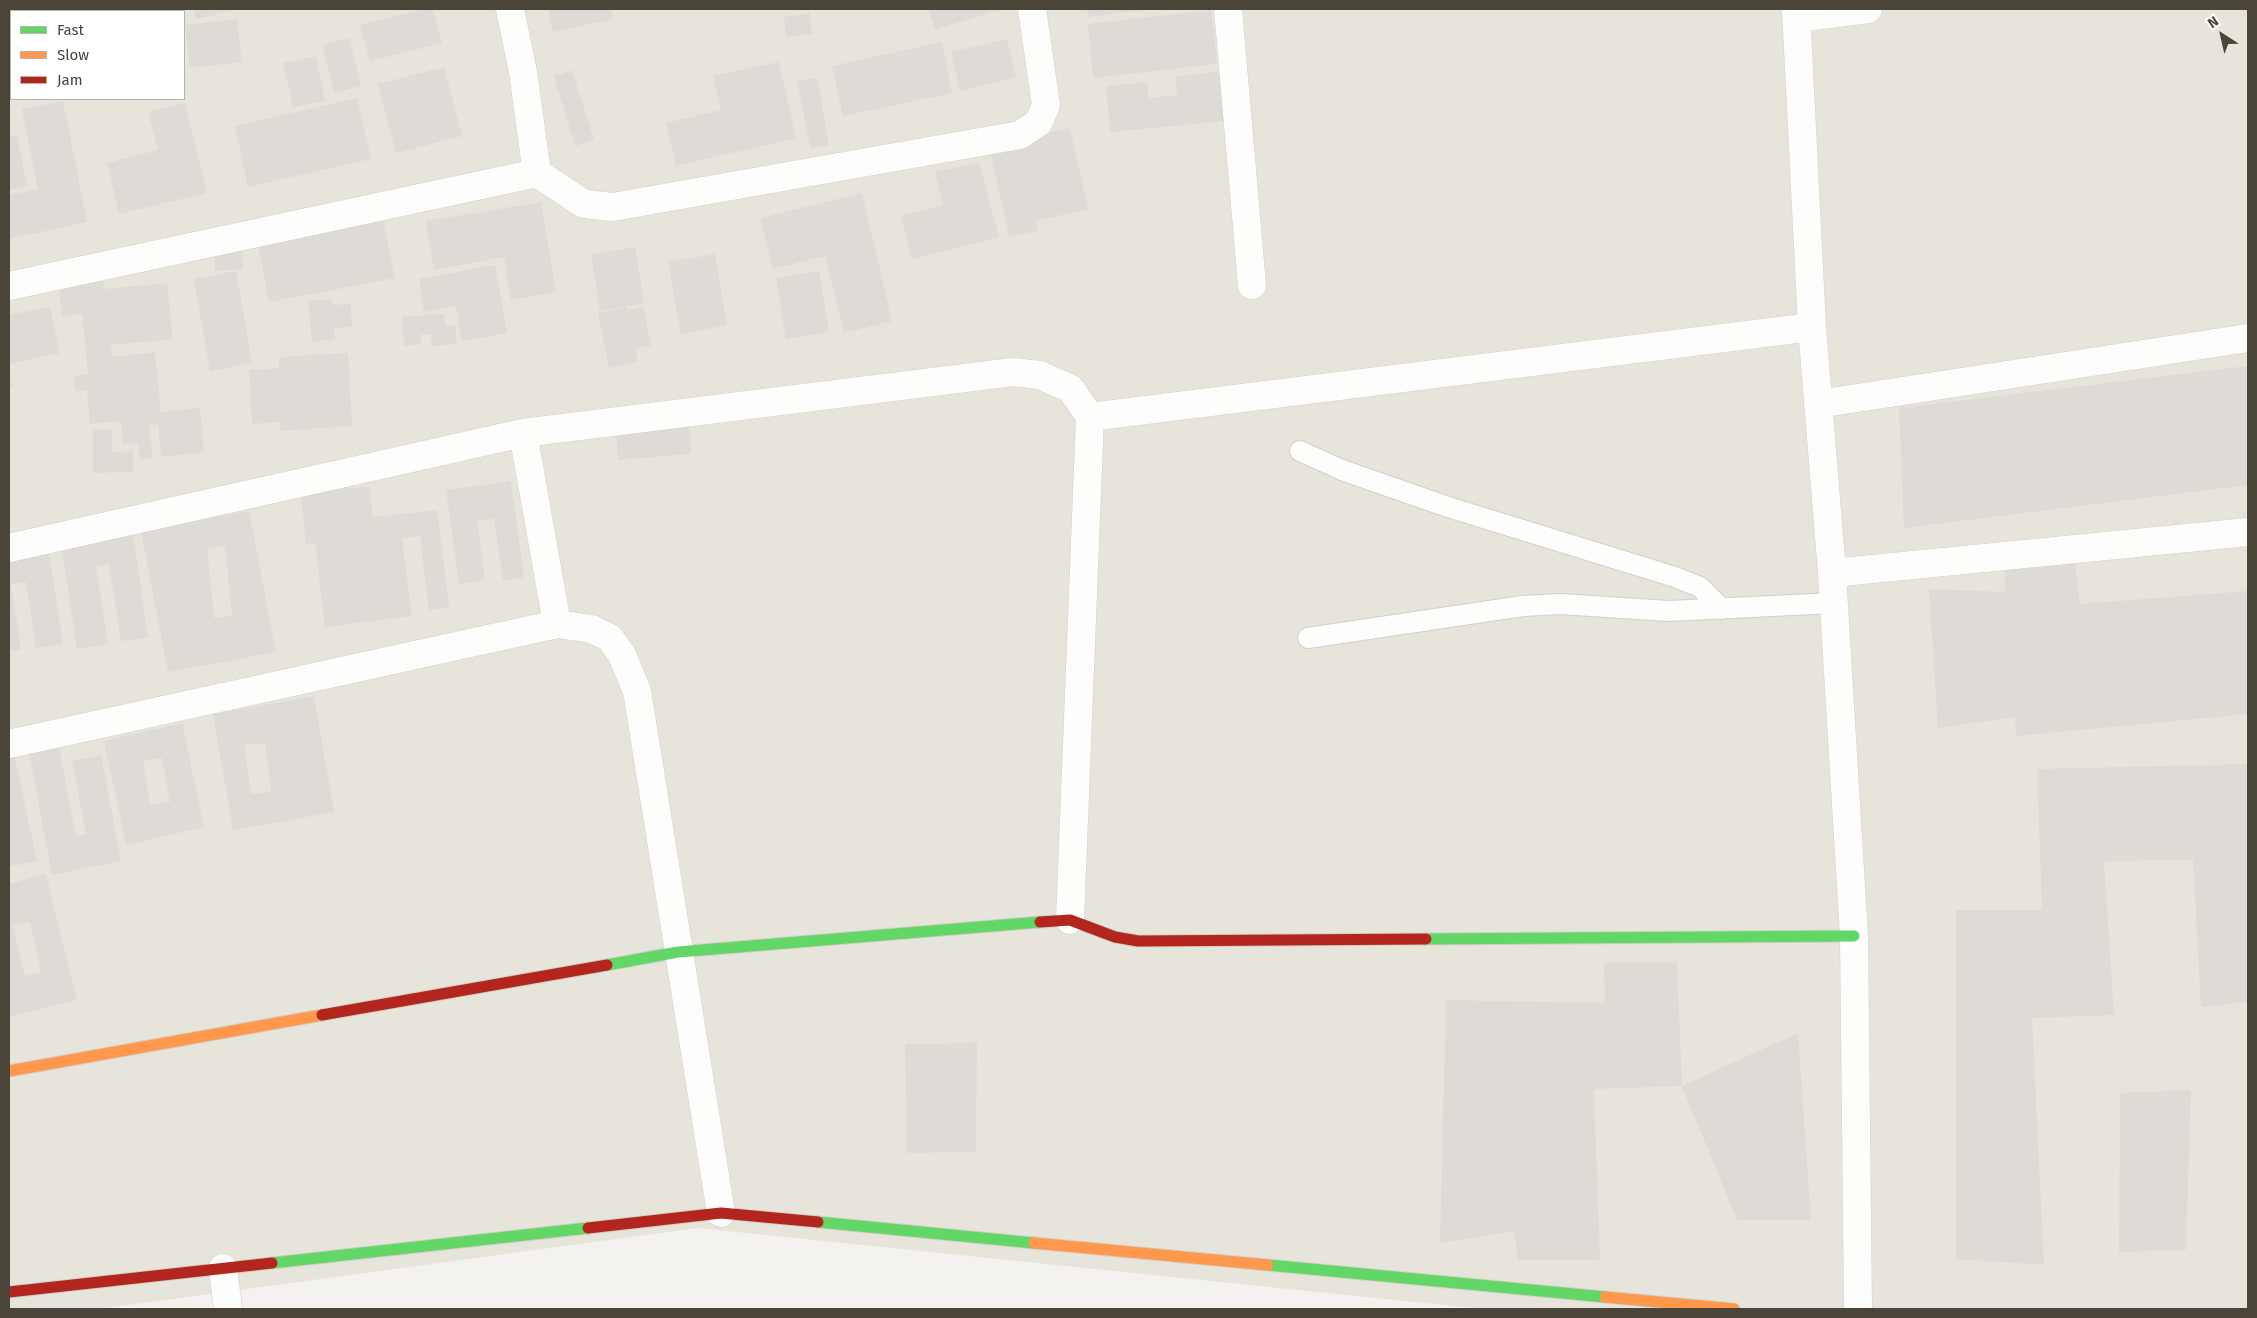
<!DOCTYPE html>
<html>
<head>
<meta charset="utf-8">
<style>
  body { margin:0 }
  #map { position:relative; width:2257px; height:1318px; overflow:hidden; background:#f4f2ee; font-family:"Fira Sans",sans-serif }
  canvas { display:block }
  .frame { position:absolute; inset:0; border:10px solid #4b4439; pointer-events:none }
  .legend { position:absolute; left:10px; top:10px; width:175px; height:90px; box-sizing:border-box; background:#fff; border:1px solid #b7b4b0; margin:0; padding:6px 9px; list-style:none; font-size:15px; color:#4b4439 }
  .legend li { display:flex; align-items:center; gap:10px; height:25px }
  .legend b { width:25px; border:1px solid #b7b4b0 }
  .north { position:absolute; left:2197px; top:10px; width:50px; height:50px; -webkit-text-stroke:4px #fff; paint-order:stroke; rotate:325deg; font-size:14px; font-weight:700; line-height:20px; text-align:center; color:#4b4439 }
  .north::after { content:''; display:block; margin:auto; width:18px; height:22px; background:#4b4439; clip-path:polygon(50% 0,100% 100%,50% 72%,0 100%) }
</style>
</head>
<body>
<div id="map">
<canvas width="2257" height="1318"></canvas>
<div class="frame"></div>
<ul class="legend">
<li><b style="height:6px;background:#63d668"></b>Fast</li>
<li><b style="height:6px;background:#ff974d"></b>Slow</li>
<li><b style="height:6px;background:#b3261e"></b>Jam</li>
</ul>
<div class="north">N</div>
</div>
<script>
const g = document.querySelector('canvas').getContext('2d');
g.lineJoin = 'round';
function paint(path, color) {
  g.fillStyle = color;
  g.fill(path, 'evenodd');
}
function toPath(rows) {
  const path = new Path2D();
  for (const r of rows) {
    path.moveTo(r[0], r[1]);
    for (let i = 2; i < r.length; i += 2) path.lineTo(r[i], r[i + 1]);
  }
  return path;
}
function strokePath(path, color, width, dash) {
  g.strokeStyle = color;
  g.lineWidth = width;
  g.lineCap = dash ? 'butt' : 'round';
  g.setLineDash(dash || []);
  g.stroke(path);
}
const residential = toPath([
  [9,9,2248,9,2248,1309,1482,1309,698,1228,99,1309,9,1309],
  [11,11,184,11,184,99,11,99]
]);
const building = toPath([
  [9,9,40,9,40,11,11,11,11,79,9,80],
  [73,9,174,9,174,11,73,11],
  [194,9,237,9,196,19],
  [425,9,433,9,442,43,370,61,360,25],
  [548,9,611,9,613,19,553,32],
  [928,9,1001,9,935,30],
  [1087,9,1144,9,1144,10,1088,17],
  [1211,10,1217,64,1093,78,1088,24],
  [810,13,812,34,786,37,784,17],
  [237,19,242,62,190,68,185,25],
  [349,38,361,86,334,93,322,45],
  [1007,39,1016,77,960,91,951,52],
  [942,42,952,93,843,116,832,66],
  [316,56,325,101,293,107,283,63],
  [779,62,796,138,676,166,666,123,721,110,713,76],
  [444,67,462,136,396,153,378,84],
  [572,70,594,140,575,146,554,76],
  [1222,71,1226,121,1110,132,1106,86,1147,82,1149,98,1177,95,1175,77],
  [817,78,829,145,810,148,797,81],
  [357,98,371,159,248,187,235,126],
  [63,101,87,222,9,239,9,195,38,189,22,109],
  [185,103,207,193,119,214,107,163,158,150,148,112],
  [1070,128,1088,209,1035,221,1038,231,1009,236,989,146],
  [17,136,27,186,9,190,9,137],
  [979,162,999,237,912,259,901,216,943,205,935,172],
  [862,193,892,321,844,333,825,256,773,269,760,218],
  [541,202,556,292,511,300,504,257,434,270,426,221],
  [382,214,395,278,269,302,257,239],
  [635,247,644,303,600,311,591,255],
  [242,250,243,269,215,271,214,252],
  [715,254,727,325,681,334,668,262],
  [495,265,507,333,462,341,456,306,424,312,419,279],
  [236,271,252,363,210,371,194,279],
  [819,271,829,332,786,339,776,278],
  [102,275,104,289,167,283,173,339,110,345,112,357,155,352,161,412,200,408,204,452,161,457,158,424,149,426,153,458,140,459,138,443,123,444,121,421,90,424,87,390,76,391,74,376,88,374,82,314,62,316,58,280],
  [332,299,332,305,351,304,352,327,334,328,335,339,312,342,308,301],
  [50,307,60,353,9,364,9,315],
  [626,307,627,310,643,307,651,346,635,349,638,361,609,368,598,313],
  [444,314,445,325,455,325,457,344,432,346,431,334,420,335,421,344,404,346,402,317],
  [348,353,352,426,280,431,280,422,252,424,249,370,279,368,279,357],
  [2248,366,2248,485,1904,528,1899,408],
  [9,372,13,388,9,389],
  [689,423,691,454,618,460,616,429],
  [112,429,112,452,133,451,133,472,93,473,93,430],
  [511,481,524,577,503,581,494,518,477,521,485,580,459,584,446,490],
  [369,486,373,517,437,510,449,607,429,610,420,536,402,538,412,616,325,627,315,543,306,544,301,494],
  [249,511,276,652,168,672,141,531],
  [225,546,232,616,214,618,207,548],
  [133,532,148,638,121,641,109,564,96,566,108,644,77,649,61,543],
  [48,547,63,644,36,648,26,582,11,584,21,649,9,651,9,554],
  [2074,557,2080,604,2248,591,2248,714,2016,736,2015,717,1938,728,1929,589,2005,592,2005,560],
  [314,696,334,812,233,830,213,714],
  [265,743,271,792,251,794,244,745],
  [182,723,204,827,126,845,104,741],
  [162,758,170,802,150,805,143,761],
  [58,742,76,836,86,834,72,761,101,755,121,861,52,875,28,748],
  [14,754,37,861,9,867,9,755],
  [2248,764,2248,1002,2201,1007,2193,860,2104,861,2114,1015,2032,1018,2044,1265,1956,1259,1956,910,2042,910,2037,769],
  [46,874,77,1000,9,1017,9,884],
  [30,922,41,972,25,976,13,926],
  [1604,963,1677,963,1682,1086,1594,1089,1600,1260,1518,1260,1514,1231,1440,1243,1446,1000,1605,1003],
  [1798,1033,1811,1220,1737,1220,1682,1086],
  [977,1043,976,1152,907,1153,905,1044],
  [2191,1090,2186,1250,2119,1252,2120,1093]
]);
const lane = toPath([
  [1300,451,1342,470,1448,507,1675,577,1700,587,1722,609],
  [1308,638,1523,606,1560,604,1669,611,1834,603]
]);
const street = toPath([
  [1228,9,1252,285],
  [1796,9,1812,327,1832,573,1854,936,1858,1309],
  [1798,18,1868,9],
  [537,173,584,204,613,207,1020,135,1039,122,1046,105,1032,9],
  [9,286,537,173,523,72,510,9],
  [1818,404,2248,338],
  [1090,417,1812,327],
  [523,433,557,624],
  [9,548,523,433,1013,372,1040,375,1071,389,1090,417,1070,920],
  [1832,573,2248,532],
  [9,744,557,624,592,629,610,638,622,655,637,691,721,1213],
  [223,1268,228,1309]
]);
const fast = toPath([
  [1426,939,1854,936],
  [607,965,678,952,1040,922],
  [818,1222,1034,1243],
  [272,1263,588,1228],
  [1268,1265,1605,1297]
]);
const slow = toPath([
  [9,1071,322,1015],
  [1034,1243,1268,1265],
  [1605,1297,1734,1309]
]);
const jam = toPath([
  [1040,922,1070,920,1115,937,1138,941,1426,939],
  [322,1015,607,965],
  [588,1228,721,1213,818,1222],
  [9,1292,272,1263]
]);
paint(residential, '#e7e4dc');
paint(building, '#dedbd6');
strokePath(lane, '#d2d0cb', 22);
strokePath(street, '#d2d0cb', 29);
strokePath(fast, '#d3cfc5', 13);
strokePath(slow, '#d3cfc5', 13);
strokePath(jam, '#d3cfc5', 13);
strokePath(lane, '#fdfdfc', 20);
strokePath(street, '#fdfdfc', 28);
strokePath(fast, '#63d668', 11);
strokePath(slow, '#ff974d', 11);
strokePath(jam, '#b3261e', 11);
</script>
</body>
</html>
